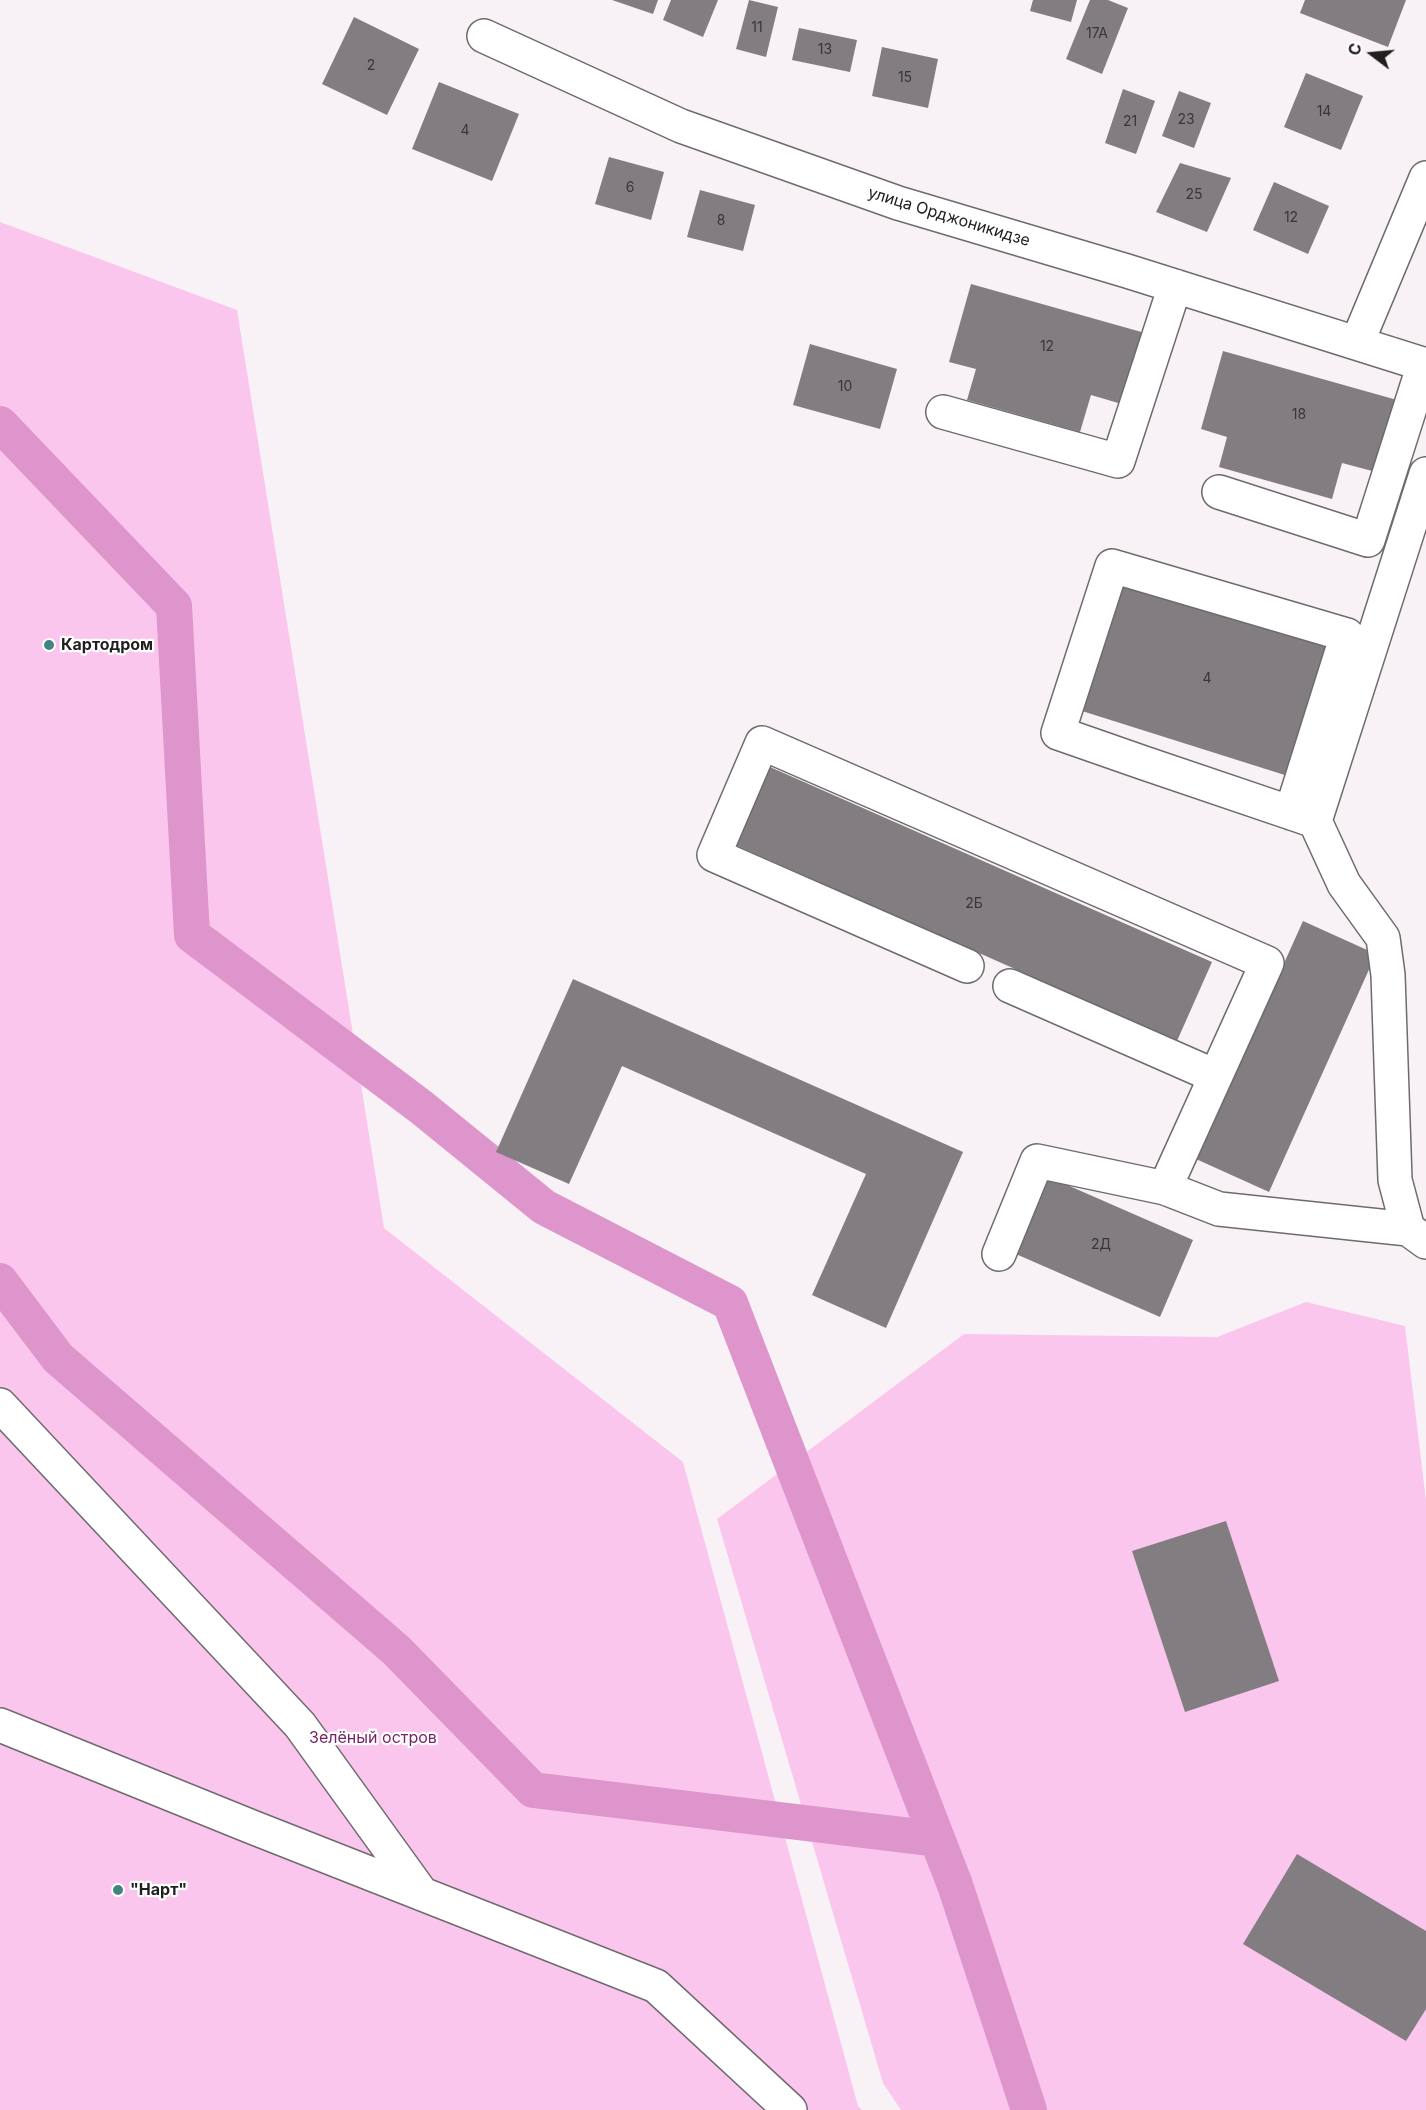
<!DOCTYPE html>
<html>
<head>
<meta charset="utf-8">
<style>
  body { margin:0 }
  #map { position:relative; width:1426px; height:2110px; overflow:hidden; background:#f8f2f6; font-family:Inter,sans-serif }
  canvas { display:block }
  .north { position:absolute; left:1342px; top:24px; width:60px; height:60px; -webkit-text-stroke:4px #fff; paint-order:stroke; rotate:286deg; font-size:16px; font-weight:700; line-height:24px; text-align:center; color:#201e1f }
  .north::after { content:''; display:block; margin:auto; width:21px; height:27px; background:#201e1f; clip-path:polygon(50% 0,100% 100%,50% 72%,0 100%) }
</style>
</head>
<body>
<div id="map">
<canvas width="1426" height="2110"></canvas>
<div class="north">С</div>
</div>
<script>
const g = document.querySelector('canvas').getContext('2d');
g.lineJoin = 'round';
function paint(path, color) {
  g.fillStyle = color;
  g.fill(path, 'evenodd');
}
function toPath(rows) {
  const path = new Path2D();
  for (const r of rows) {
    path.moveTo(r[0], r[1]);
    for (let i = 2; i < r.length; i += 2) path.lineTo(r[i], r[i + 1]);
  }
  return path;
}
function strokePath(path, color, width, dash) {
  g.strokeStyle = color;
  g.lineWidth = width;
  g.lineCap = dash ? 'butt' : 'round';
  g.setLineDash(dash || []);
  g.stroke(path);
}
function label(font, color, halo, rows, align = 'center') {
  g.font = font + ' Inter,sans-serif';
  g.lineWidth = 4.5;
  g.setLineDash([]);
  g.textBaseline = 'middle';
  g.strokeStyle = halo;
  g.fillStyle = color;
  for (const [text, x, y, turn = 0] of rows) {
    g.save();
    g.translate(x, y);
    g.rotate((+turn || 0) * Math.PI / 180);
    g.textAlign = isNaN(turn) ? turn : align;
    if (halo) g.strokeText(text, 0, 0);
    g.fillText(text, 0, 0);
    g.restore();
  }
}
const green = toPath([
  [0,222,237,310,384,1228,683,1462,858,2106,862,2110,0,2110],
  [1306,1302,1405,1326,1426,1501,1426,2110,901,2110,883,2083,717,1519,964,1334,1217,1337]
]);
const canal = toPath([
  [0,424,174,606,192,935,421,1107,544,1207,730,1303,955,1885,1029,2110],
  [0,1281,58,1358,396,1650,533,1790,937,1839]
]);
const building = toPath([
  [612,0,658,0,653,14],
  [671,0,718,0,703,37,663,20],
  [749,0,778,7,766,57,736,49],
  [1033,0,1077,0,1071,22,1030,11],
  [1090,0,1108,0,1128,8,1102,74,1066,59],
  [1305,0,1406,0,1388,47,1300,13],
  [354,17,419,49,387,115,322,84],
  [799,28,857,40,850,72,792,60],
  [882,47,938,59,928,108,872,96],
  [1306,73,1363,96,1341,150,1284,127],
  [439,82,519,114,492,181,412,149],
  [1123,89,1155,101,1136,154,1105,143],
  [1179,91,1211,103,1194,148,1162,136],
  [609,157,664,172,651,220,595,204],
  [1180,163,1231,178,1207,232,1156,212],
  [1274,182,1329,206,1308,254,1253,230],
  [700,190,755,205,743,251,687,237],
  [971,284,1145,333,1125,405,1091,395,1080,432,967,400,976,369,949,362],
  [810,344,897,369,880,429,793,405],
  [1223,351,1397,400,1376,472,1342,463,1332,499,1219,467,1227,437,1201,429],
  [1124,580,1332,646,1291,777,1082,711],
  [770,767,1212,962,1177,1041,736,845],
  [1303,921,1376,954,1269,1192,1196,1159],
  [573,979,963,1152,886,1328,812,1295,866,1174,622,1066,569,1184,496,1152],
  [1042,1174,1193,1240,1160,1317,1009,1251],
  [1226,1521,1279,1681,1185,1712,1132,1551],
  [1297,1854,1426,1931,1426,2009,1406,2041,1243,1944]
]);
const minor = toPath([
  [484,36,681,126,898,203,1127,271,1426,365],
  [1357,343,1426,178],
  [943,412,1118,461,1175,286],
  [1426,474,1315,821,1344,884,1383,938,1388,975,1395,1180,1408,1229,1426,1242],
  [1219,492,1368,540,1424,364],
  [1291,813,1347,635,1112,566,1058,733,1144,763,1315,821],
  [967,966,714,855,762,743,1267,963,1165,1188],
  [1010,986,1215,1076],
  [999,1254,1037,1161,1165,1188,1219,1209,1408,1229],
  [0,1405,300,1725,422,1894],
  [0,1725,252,1827,656,1986,790,2110]
]);
const markers = [
  [49,645,6,"#3f8680"],
  [118,1890,6,"#3f8680"]
];
const numberNames = [
  ["11",757,28],
  ["17А",1097,34],
  ["13",825,50],
  ["2",371,66],
  ["15",905,78],
  ["14",1324,112],
  ["23",1186,120],
  ["21",1130,122],
  ["4",465,131],
  ["6",630,188],
  ["25",1194,195],
  ["12",1291,218],
  ["8",721,221],
  ["12",1047,347],
  ["10",845,387],
  ["18",1299,415],
  ["4",1207,679],
  ["2Б",974,904],
  ["2Д",1101,1245]
];
const streetNames = [
  ["улица Орджоникидзе",949,217,17]
];
const poiNames = [
  ["Картодром",61,645],
  ["\"Нарт\"",130,1890]
];
const parkNames = [
  ["Зелёный остров",373,1738]
];
paint(green, '#fbc6ed');
strokePath(canal, '#de95cb', 36);
paint(building, '#827d81');
strokePath(minor, '#6f6a6e', 36);
strokePath(minor, '#fff', 33);
for (const [x, y, r, color] of markers) {
  const dot = new Path2D();
  dot.arc(x, y, r, 0, 2 * Math.PI);
  g.fillStyle = color;
  g.fill(dot);
  strokePath(dot, '#fff', 2);
}
label('14px', '#383638', null, numberNames);
label('16px', '#201e1f', '#fff', streetNames);
label('bold 16px', '#201e1f', '#fff', poiNames, 'left');
label('16px', '#772367', '#fff', parkNames);
</script>
</body>
</html>
